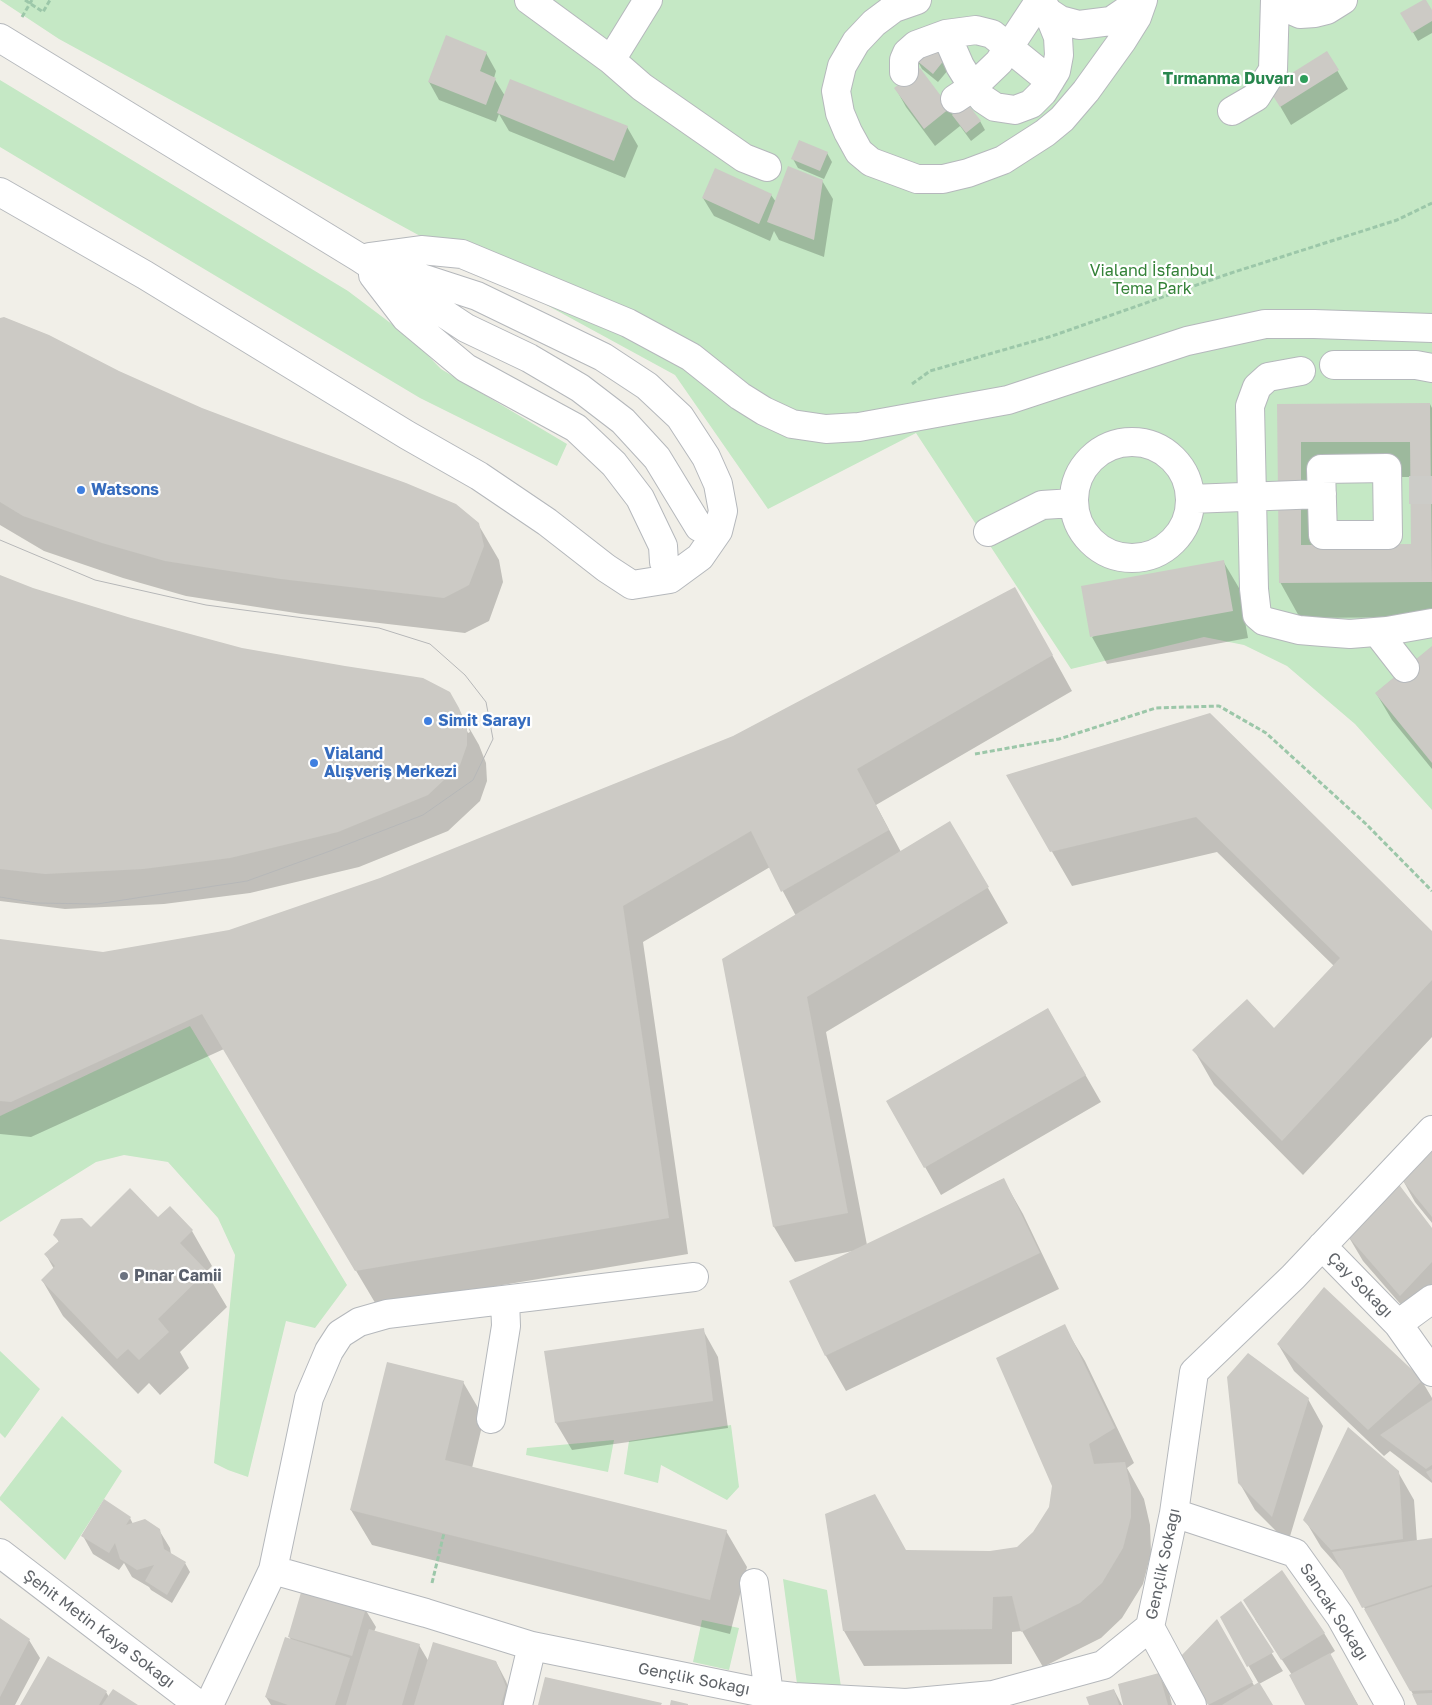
<!DOCTYPE html>
<html>
<head>
<meta charset="utf-8">
<style>
  body { margin:0 }
  canvas { display:block; background:#f1efe8 }
</style>
</head>
<body>
<canvas width="1432" height="1705"></canvas>
<script>
const g = document.querySelector('canvas').getContext('2d');
g.lineJoin = 'round';
function paint(path, color) {
  g.fillStyle = color;
  g.fill(path, 'evenodd');
}
function toPath(rows) {
  const path = new Path2D();
  for (const r of rows) {
    if (r.length === 3) {
      path.moveTo(r[0] + r[2], r[1]);
      path.arc(r[0], r[1], r[2], 0, 2 * Math.PI);
      continue;
    }
    path.moveTo(r[0], r[1]);
    for (let i = 2; i < r.length; i += 2) path.lineTo(r[i], r[i + 1]);
  }
  return path;
}
function strokePath(path, color, width, dash) {
  g.strokeStyle = color;
  g.lineWidth = width;
  g.lineCap = dash ? 'butt' : 'round';
  g.setLineDash(dash || []);
  g.stroke(path);
}
function label(font, color, halo, rows, align = 'center') {
  g.font = font + ' "Golos Text",sans-serif';
  g.lineWidth = 4.5;
  g.setLineDash([]);
  g.textBaseline = 'middle';
  g.strokeStyle = halo;
  g.fillStyle = color;
  for (const [text, x, y, turn = 0] of rows) {
    g.save();
    g.translate(x, y);
    g.rotate((+turn || 0) * Math.PI / 180);
    g.textAlign = isNaN(turn) ? turn : align;
    if (halo) g.strokeText(text, 0, 0);
    g.fillText(text, 0, 0);
    g.restore();
  }
}
const green = toPath([
  [0,0,1432,0,1432,810,1355,724,1287,666,1244,645,1204,637,1071,669,916,433,768,509,675,375,59,39],
  [0,80,348,291,413,340,441,369,567,444,557,466,420,398,0,147],
  [190,1026,347,1285,315,1328,286,1321,248,1477,228,1470,214,1463,235,1255,218,1218,168,1162,124,1155,96,1162,0,1222,0,1116],
  [0,1351,40,1389,5,1438,0,1433],
  [62,1416,122,1471,65,1560,0,1500,0,1497],
  [731,1425,739,1487,727,1500,661,1465,658,1483,624,1474,629,1441],
  [614,1440,608,1472,526,1455,527,1448],
  [783,1579,827,1590,841,1687,797,1684],
  [702,1620,739,1628,729,1670,693,1662]
]);
const shadow = toPath([
  [1402,13,1432,13,1432,33,1418,41],
  [486,53,496,71,494,78,505,96,627,127,638,146,625,178,509,131,499,114,496,122,439,100,429,82],
  [1327,53,1348,89,1291,125,1280,106],
  [917,60,944,60,949,69,938,82,922,69],
  [896,89,949,109,953,115,980,121,985,130,971,141,960,126,935,146,906,107],
  [827,153,832,162,824,179,798,168,793,159],
  [821,179,833,199,824,257,779,240,774,231,770,241,714,216,703,198,771,195,776,202],
  [0,320,202,409,478,524,499,560,503,582,489,621,465,633,302,614,186,596,123,578,44,551,0,525],
  [1430,404,1432,408,1432,617,1300,618,1280,582,1279,405],
  [1320,477,1411,477,1412,546,1321,546],
  [1223,561,1239,588,1248,638,1107,664,1092,637],
  [0,576,33,589,131,619,242,649,449,693,479,745,486,763,487,781,480,801,448,831,359,867,250,893,164,904,65,909,0,901],
  [464,724,467,724,470,732,468,733],
  [1035,624,1072,691,876,805,901,852,988,888,1008,923,826,1032,867,1245,1003,1179,1023,1214,1059,1289,846,1391,826,1356,791,1281,853,1251,795,1262,774,1227,796,916,770,867,643,942,688,1254,377,1306,224,1049,31,1137,0,1134,0,940,103,954,229,931,380,879],
  [1432,647,1432,769,1392,720,1376,693],
  [1210,714,1432,932,1432,1037,1303,1175,1214,1085,1194,1050,1274,1030,1334,966,1217,852,1072,886,1008,776],
  [1048,1010,1101,1102,941,1195,888,1102],
  [1432,1141,1432,1223,1415,1202,1400,1175],
  [158,1219,192,1231,212,1266,206,1272,227,1307,180,1352,189,1368,160,1395,149,1383,138,1394,63,1316,42,1280,54,1269,46,1255,59,1242,55,1235],
  [1432,1230,1432,1305,1416,1322,1363,1261,1347,1234],
  [1325,1289,1422,1381,1432,1398,1432,1483,1390,1451,1384,1456,1294,1371,1278,1344],
  [1064,1326,1085,1361,1134,1463,1127,1468,1144,1499,1150,1525,1151,1553,1143,1584,1122,1618,1101,1638,1043,1667,1022,1631,1012,1632,1012,1664,864,1666,844,1631,907,1557,990,1552,1017,1548,1034,1533,1051,1507],
  [703,1330,718,1357,728,1428,572,1450,556,1423,546,1352],
  [463,1382,484,1418,472,1468,726,1531,747,1567,730,1634,372,1545,351,1510],
  [1308,1399,1323,1426,1288,1543,1255,1510,1239,1482],
  [1398,1472,1414,1500,1417,1542,1432,1539,1432,1705,1419,1705,1346,1575,1321,1547,1305,1520],
  [130,1518,133,1524,159,1530,170,1548,171,1554,185,1563,190,1572,172,1603,151,1590,149,1587,132,1577,124,1563,119,1570,93,1554,83,1536],
  [1240,1603,1283,1671,1259,1684,1272,1705,1209,1705,1182,1657,1217,1621,1255,1687,1259,1684,1221,1618],
  [365,1609,376,1627,374,1632,419,1645,429,1662,496,1662,506,1681,515,1705,271,1705,266,1697,291,1640,289,1636],
  [0,1619,29,1640,40,1658,15,1705,0,1705],
  [1255,1619,1324,1633,1335,1651,1329,1655,1358,1705,1306,1705,1292,1675],
  [1158,1674,1169,1692,1172,1705,1125,1705],
  [1114,1690,1122,1705,1090,1705],
  [106,1692,109,1697,136,1705,22,1705]
]);
const building = toPath([
  [1423,0,1426,0,1432,10,1432,21,1412,33,1400,13],
  [446,35,487,52,480,71,496,78,486,105,428,82],
  [928,45,945,59,933,74,916,60],
  [1327,51,1339,70,1280,107,1268,88],
  [920,68,950,108,924,129,894,88],
  [510,79,628,126,614,161,497,113],
  [967,103,981,121,966,133,952,115],
  [799,140,828,152,820,171,791,159],
  [788,166,823,180,814,240,767,222],
  [715,168,772,194,759,224,702,198],
  [4,317,49,335,119,371,202,408,284,439,406,483,456,504,479,523,484,546,469,585,444,598,281,579,165,561,102,543,23,516,0,502,0,318],
  [1430,403,1432,582,1279,583,1277,404],
  [1301,442,1410,442,1411,544,1301,545],
  [1224,560,1233,611,1090,637,1081,586],
  [0,575,33,588,131,618,242,648,345,666,423,678,450,692,459,708,467,727,467,745,460,765,428,795,338,832,230,858,143,869,45,874,0,869],
  [1015,587,1053,655,857,769,889,830,781,892,751,831,623,906,669,1218,355,1271,202,1014,11,1102,0,1101,0,939,103,952,229,930,380,878,733,736],
  [1432,646,1432,763,1375,693],
  [1210,713,1432,931,1432,980,1282,1141,1192,1050,1247,999,1274,1028,1340,958,1196,817,1050,852,1006,775],
  [950,821,989,887,807,997,848,1213,773,1227,722,959],
  [1048,1008,1086,1075,924,1168,886,1101],
  [1432,1139,1432,1217,1398,1175],
  [1004,1178,1040,1253,825,1356,789,1281],
  [1394,1178,1432,1228,1432,1262,1400,1296,1346,1234],
  [130,1188,158,1217,170,1206,193,1230,180,1243,207,1271,158,1319,169,1332,139,1360,128,1349,117,1359,41,1280,55,1266,44,1254,59,1241,53,1235,61,1219,82,1218,91,1227],
  [1324,1287,1423,1380,1368,1430,1277,1344],
  [1065,1324,1115,1428,1089,1444,1094,1464,1125,1462,1131,1489,1131,1517,1123,1548,1102,1583,1080,1603,1021,1632,1012,1596,993,1597,992,1629,843,1631,825,1514,875,1494,906,1550,990,1551,1017,1547,1033,1532,1049,1507,1052,1486,996,1358],
  [704,1328,713,1401,555,1423,544,1351],
  [1248,1353,1309,1398,1272,1517,1238,1483,1227,1377],
  [387,1362,464,1381,445,1460,727,1530,710,1600,350,1510],
  [1432,1400,1432,1465,1426,1469,1380,1435],
  [1348,1427,1399,1471,1403,1539,1331,1550,1303,1520],
  [1432,1469,1432,1481,1426,1472],
  [104,1499,131,1517,126,1525,145,1519,160,1529,164,1549,186,1562,167,1595,145,1581,154,1565,137,1570,120,1559,115,1543,109,1553,81,1536],
  [1432,1538,1432,1585,1362,1608,1332,1552],
  [1282,1570,1325,1633,1281,1660,1243,1600],
  [1432,1587,1432,1690,1410,1691,1364,1609],
  [302,1589,366,1608,352,1656,288,1637],
  [1241,1601,1274,1652,1247,1667,1220,1617],
  [0,1618,30,1639,0,1697],
  [1217,1619,1253,1682,1208,1705,1180,1657],
  [369,1629,420,1644,402,1705,346,1705],
  [285,1637,350,1658,335,1705,288,1705,265,1697],
  [433,1642,496,1661,506,1687,501,1705,414,1705],
  [1330,1653,1358,1705,1305,1705,1289,1675],
  [48,1656,107,1691,99,1705,20,1705],
  [1159,1673,1168,1705,1123,1705,1118,1684],
  [545,1677,662,1703,661,1705,538,1705],
  [1259,1682,1273,1705,1222,1705],
  [113,1689,138,1705,102,1705],
  [1114,1689,1119,1705,1089,1705,1086,1697],
  [1432,1693,1432,1705,1417,1705,1412,1694],
  [671,1700,688,1704,688,1705,670,1705]
]);
const minorTunnel = toPath([
  [1409,490,1432,490]
]);
const path = toPath([
  [25,0,43,12,50,0],
  [22,17,32,0],
  [912,384,930,371,1052,336,1228,274,1397,220,1432,203],
  [975,754,1059,739,1156,708,1219,706,1266,733,1366,824,1432,891],
  [432,1583,444,1533]
]);
const minor = toPath([
  [529,0,611,60,642,87,744,158,767,167],
  [917,0,894,8,874,23,856,42,842,66,836,91,840,113,848,132,859,152,871,162,917,179,943,179,968,173,1003,160,1045,133,1062,119,1086,91,1122,41,1137,17,1143,0],
  [1276,0,1284,7,1300,14,1315,13,1327,10,1343,0],
  [1043,4,1048,12,1060,20,1079,25,1111,21,1142,0],
  [946,34,960,66,973,87,983,99,995,107,1015,110,1031,104,1043,92,1056,71,1059,55,1058,37,1048,12],
  [0,38,360,258,466,328,529,358,580,388,623,421,657,458,699,527],
  [611,60,648,0],
  [904,72,904,60,907,53,916,45,946,34,976,30,992,34,1050,81],
  [955,99,973,87,999,62,1040,0],
  [1232,111,1256,97,1273,70,1275,0],
  [0,192,145,275,407,435,479,476,547,522,606,568,632,585,670,579,700,557,718,531,723,511,718,484,706,457,680,417,647,386,603,357,477,296,360,258],
  [369,257,421,250,462,254,628,323,691,357,740,396,764,411,792,424,826,429,859,427,1008,400,1187,341,1265,324,1314,324,1432,328],
  [373,275,406,318,466,368,576,428,614,464,640,498,663,546,664,562],
  [1334,365,1416,365,1432,368],
  [1301,371,1268,377,1257,387,1250,406,1254,589,1257,615,1264,621,1299,630,1323,632,1350,634,1387,631,1432,623],
  [1132,500,58],
  [1387,468,1388,535,1323,535,1321,469,1387,468],
  [1190,499,1322,494],
  [988,532,1042,505,1073,503],
  [1377,632,1405,668],
  [1322,1246,1398,1324,1432,1372],
  [1398,1324,1432,1299],
  [491,1419,506,1326,505,1300],
  [1174,1513,1295,1553,1340,1616,1390,1705],
  [0,1553,199,1705],
  [273,1570,426,1613,532,1646,769,1694,794,1697,906,1703,993,1695,1103,1665,1150,1627,1174,1513,1194,1372,1293,1277,1432,1130],
  [754,1583,769,1694],
  [1150,1627,1192,1705],
  [209,1705,273,1570,309,1398,329,1351,340,1334,359,1322,387,1314,694,1277],
  [518,1705,532,1646]
]);
const tram = toPath([
  [0,540,95,580,206,605,379,628,430,644,465,675,486,702,493,739,473,780,423,815,330,851,247,881,97,904,36,903,0,897]
]);
const markers = [
  [1304,79,5,"#2e9e5b"],
  [81,490,5,"#3f7fe0"],
  [428,721,5,"#3f7fe0"],
  [314,763,5,"#3f7fe0"],
  [124,1276,5,"#6b7280"]
];
const leisureNames = [
  ["Tırmanma Duvarı",1294,79]
];
const parkNames = [
  ["Vialand İsfanbul",1152,271],
  ["Tema Park",1152,289]
];
const shopNames = [
  ["Watsons",91,490],
  ["Simit Sarayı",438,721],
  ["Vialand",324,754],
  ["Alışveriş Merkezi",324,772]
];
const worshipNames = [
  ["Pınar Camii",134,1276]
];
const streetNames = [
  ["Çay Sokağı",1360,1285,45],
  ["Gençlik Sokağı",1163,1564,-78],
  ["Sancak Sokağı",1334,1612,57],
  ["Şehit Metin Kaya Sokağı",99,1629,37],
  ["Gençlik Sokağı",694,1679,11]
];
paint(green, '#c5e8c5');
paint(shadow, '#0003');
paint(building, '#cccac5');
strokePath(minorTunnel, '#ccccc8', 28, [28, 14]);
strokePath(minor, '#b5b8bc', 30);
strokePath(path, '#9cc7a9', 3, [5, 2.5]);
strokePath(minor, '#fff', 28);
strokePath(tram, '#b6b7b8', 1);
for (const [x, y, r, color] of markers) {
  const dot = new Path2D();
  dot.arc(x, y, r, 0, 2 * Math.PI);
  g.fillStyle = color;
  g.fill(dot);
  strokePath(dot, '#fff', 2);
}
label('bold 16px', '#27864d', '#fff', leisureNames, 'right');
label('16px', '#348238', '#fff', parkNames);
label('bold 16px', '#366cbe', '#fff', shopNames, 'left');
label('bold 16px', '#5b616d', '#fff', worshipNames, 'left');
label('16px', '#5f6368', '#fff', streetNames);
</script>
</body>
</html>
